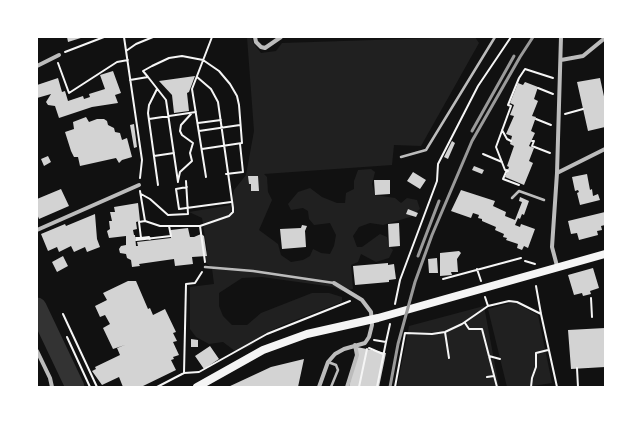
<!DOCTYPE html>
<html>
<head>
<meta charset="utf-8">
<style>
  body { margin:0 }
  #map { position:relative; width:642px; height:424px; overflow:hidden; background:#111; font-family:Inter,sans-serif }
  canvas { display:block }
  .frame { position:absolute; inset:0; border:38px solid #fff; pointer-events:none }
</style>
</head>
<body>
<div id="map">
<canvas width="642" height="424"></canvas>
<div class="frame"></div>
</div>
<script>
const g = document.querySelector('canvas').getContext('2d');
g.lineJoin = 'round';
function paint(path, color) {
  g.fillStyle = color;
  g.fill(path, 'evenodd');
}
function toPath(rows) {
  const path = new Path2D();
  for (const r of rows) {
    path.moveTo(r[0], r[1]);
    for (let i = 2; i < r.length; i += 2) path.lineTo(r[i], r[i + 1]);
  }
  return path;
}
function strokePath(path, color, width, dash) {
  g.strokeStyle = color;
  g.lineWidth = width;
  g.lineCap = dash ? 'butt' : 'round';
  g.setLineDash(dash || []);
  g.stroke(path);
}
const green = toPath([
  [247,37,251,37,254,44,261,53,276,51,282,43,466,37,475,37,479,43,421,146,394,145,392,165,264,174,267,177,268,192,272,200,259,230,278,244,281,255,291,262,303,260,310,256,313,249,321,253,330,254,334,246,336,235,330,223,314,225,309,219,308,211,303,208,291,210,288,204,298,192,310,188,322,197,337,203,345,203,346,193,354,189,354,181,358,170,371,169,375,172,372,184,375,195,395,198,401,203,407,198,417,200,420,209,410,217,383,225,370,223,359,227,353,236,357,247,362,247,380,234,387,237,389,246,393,250,389,258,376,262,361,254,358,262,351,265,353,289,341,291,334,287,262,277,242,278,219,293,219,306,223,316,232,325,247,325,261,313,312,293,329,293,342,297,342,302,283,325,264,334,251,346,235,351,223,342,209,344,196,337,190,329,190,287,214,284,212,268,205,262,207,250,202,218,189,212,231,205,234,190,246,175,254,131],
  [514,302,538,315,552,383,526,387,507,387,488,309],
  [484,306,499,387,397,387,409,326]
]);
const river = toPath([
  [37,307,75,387]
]);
const building = toPath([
  [67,37,84,37,68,42],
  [113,71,121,93,115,95,118,103,92,107,59,118,55,106,48,105,46,102,51,94,37,98,37,85,58,78,62,92,65,91,68,101,83,96,84,99,90,97,89,94,105,89,100,75],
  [195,76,189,92,187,93,189,111,174,113,172,95,159,81],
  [600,78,605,101,605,127,588,131,577,82],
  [525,82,538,87,534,99,538,101,532,116,536,117,531,131,535,133,529,146,534,148,529,161,533,163,524,185,505,177,509,167,507,166,514,146,510,144,512,136,506,134,514,116,510,115,514,105,510,103,518,83,523,85],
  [86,117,89,122,97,119,104,119,107,121,108,125,114,128,115,132,120,133,122,140,127,138,132,157,122,160,119,163,116,158,80,166,78,157,74,157,71,151,65,132,74,129,73,122],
  [134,124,137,147,134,148,130,125],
  [452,141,455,143,448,159,444,157],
  [48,156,51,162,44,166,41,159],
  [474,166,484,170,482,174,472,170],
  [413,172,426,180,420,189,407,181],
  [587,174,590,190,592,189,593,196,598,194,600,200,580,205,577,193,579,192,578,190,575,191,572,177],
  [248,176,258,176,259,191,251,191,251,184,249,184],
  [374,180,390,180,390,194,375,195],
  [61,189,69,206,39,219,37,214,37,199],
  [461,190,495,201,493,206,506,212,505,216,515,220,522,202,519,201,520,197,529,201,524,215,522,214,520,219,518,218,515,225,520,227,521,224,535,229,528,248,524,246,522,250,517,248,518,244,506,240,507,238,503,237,504,234,495,230,496,227,482,221,482,219,478,218,479,215,473,213,471,218,451,211],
  [138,203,140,221,136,222,137,229,133,230,134,235,135,235,136,246,138,246,137,242,171,238,171,230,188,228,190,237,194,237,201,234,204,236,207,256,192,257,193,264,175,266,174,259,139,264,140,266,132,267,131,260,127,258,126,254,120,253,119,249,121,246,126,245,126,236,109,238,107,231,110,229,109,221,112,221,110,212,115,212,114,207],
  [408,209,418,213,416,217,406,214],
  [605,212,605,225,601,226,602,230,597,231,598,235,579,240,577,233,571,234,568,221],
  [95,214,97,239,100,247,87,252,85,247,74,252,71,246,59,252,57,247,48,251,41,234,65,224,66,226],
  [399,223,400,246,389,247,388,224],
  [302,225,307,226,305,231,306,247,282,249,280,229,301,228],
  [459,251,461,253,457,259,458,272,451,272,452,275,440,276,440,253],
  [63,256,68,266,57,272,52,262],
  [437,258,438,273,429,273,428,259],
  [388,263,388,265,394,264,396,279,389,280,389,282,355,285,353,266],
  [593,268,599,288,590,291,591,294,583,296,582,293,574,295,568,275],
  [128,281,136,281,148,309,150,308,153,315,165,309,176,332,173,333,177,341,173,342,179,355,173,357,174,359,171,360,176,370,141,387,123,387,119,377,102,385,92,371,96,369,95,367,120,355,117,348,125,345,113,349,103,328,110,324,105,315,100,317,95,306,107,300,103,293],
  [605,328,605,367,571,369,568,330],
  [191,339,198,340,198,347,191,347],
  [210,346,219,359,204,369,195,356],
  [357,347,386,353,379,387,349,387],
  [304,359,298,387,228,387,271,367]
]);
const path = toPath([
  [124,37,142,160,140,178],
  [126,51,136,44,153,37],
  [65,52,104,37],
  [58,63,69,93,117,62,128,60],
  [148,77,143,71,152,66,169,58,182,56,203,60,219,71,230,84,237,96,239,105,242,143,202,149],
  [197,77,211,89,218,102,233,208,233,212,229,216,200,226],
  [130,80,148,77,166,100,178,182],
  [538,88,553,94],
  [157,89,149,105,148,113,158,185],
  [565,114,583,109],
  [149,119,196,112],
  [536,119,551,125],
  [198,123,221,120],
  [502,130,507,139,511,141],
  [199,131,240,125],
  [532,141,534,141,532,146,550,153],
  [483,154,502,162],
  [154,156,174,153],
  [507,170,503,179,519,185],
  [508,171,505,170,496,147,511,106,508,105,519,78,525,69,553,78],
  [226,174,243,172,240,144],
  [206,177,192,89,212,37],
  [178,181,180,172,192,161,190,153,193,143,182,135,180,131,181,125,191,114],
  [187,187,176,189,179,209,231,202],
  [140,191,145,221,160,226,200,226,205,262],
  [141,194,150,199,168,215,188,214,186,181],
  [145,221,139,222,141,238,149,237,150,239],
  [136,238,141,238],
  [136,240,171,236,169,226],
  [525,261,535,264],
  [477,269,481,281],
  [443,279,521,258],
  [536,286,541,314],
  [485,297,488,306,509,301,517,302,541,314,557,387],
  [591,298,592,317],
  [395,304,400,280,437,181,438,164,478,86,511,37],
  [63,314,97,387],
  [465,323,469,329,482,329,497,387],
  [445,332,449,358],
  [67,337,90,387],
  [374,340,386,342,377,387],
  [386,342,390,324],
  [369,348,383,354],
  [489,356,500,359],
  [577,368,578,387],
  [184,373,199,372,267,334,350,301],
  [487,377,494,376],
  [157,387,184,373,186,284,195,283,202,272],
  [359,387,367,349],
  [395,387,405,333,432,334,445,332,462,324,488,306],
  [531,387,532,378,536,367,536,353,548,350]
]);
const service = toPath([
  [401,157,426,150,495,37],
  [512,198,519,191,544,200],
  [205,267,253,271,334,283],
  [328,362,336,365,338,370,331,387]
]);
const minor = toPath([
  [255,37,256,42,261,47,265,48,281,37],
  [561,60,583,56,605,38],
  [37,66,59,55],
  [557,173,605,149],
  [37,230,139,185],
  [557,266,552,247,557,173,561,37],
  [37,351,50,378,52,387],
  [319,387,328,362,335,354,344,349,365,343,369,337,372,325,371,312,362,300,334,283],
  [347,387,357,355,355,345]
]);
const primary = toPath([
  [197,387,263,350,307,334,378,318,605,254]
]);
const rail = toPath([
  [472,131,514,56],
  [418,256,439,201],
  [390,387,398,344,415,282,432,235,472,141,520,57,533,37]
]);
paint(green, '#202020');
strokePath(river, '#333', 19);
paint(building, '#d3d3d3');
strokePath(path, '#f5f5f5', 2);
strokePath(service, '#bcbcbc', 2.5);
strokePath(minor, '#bcbcbc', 4);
strokePath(primary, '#f5f5f5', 8);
strokePath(rail, '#9a9a9a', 3);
</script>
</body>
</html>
